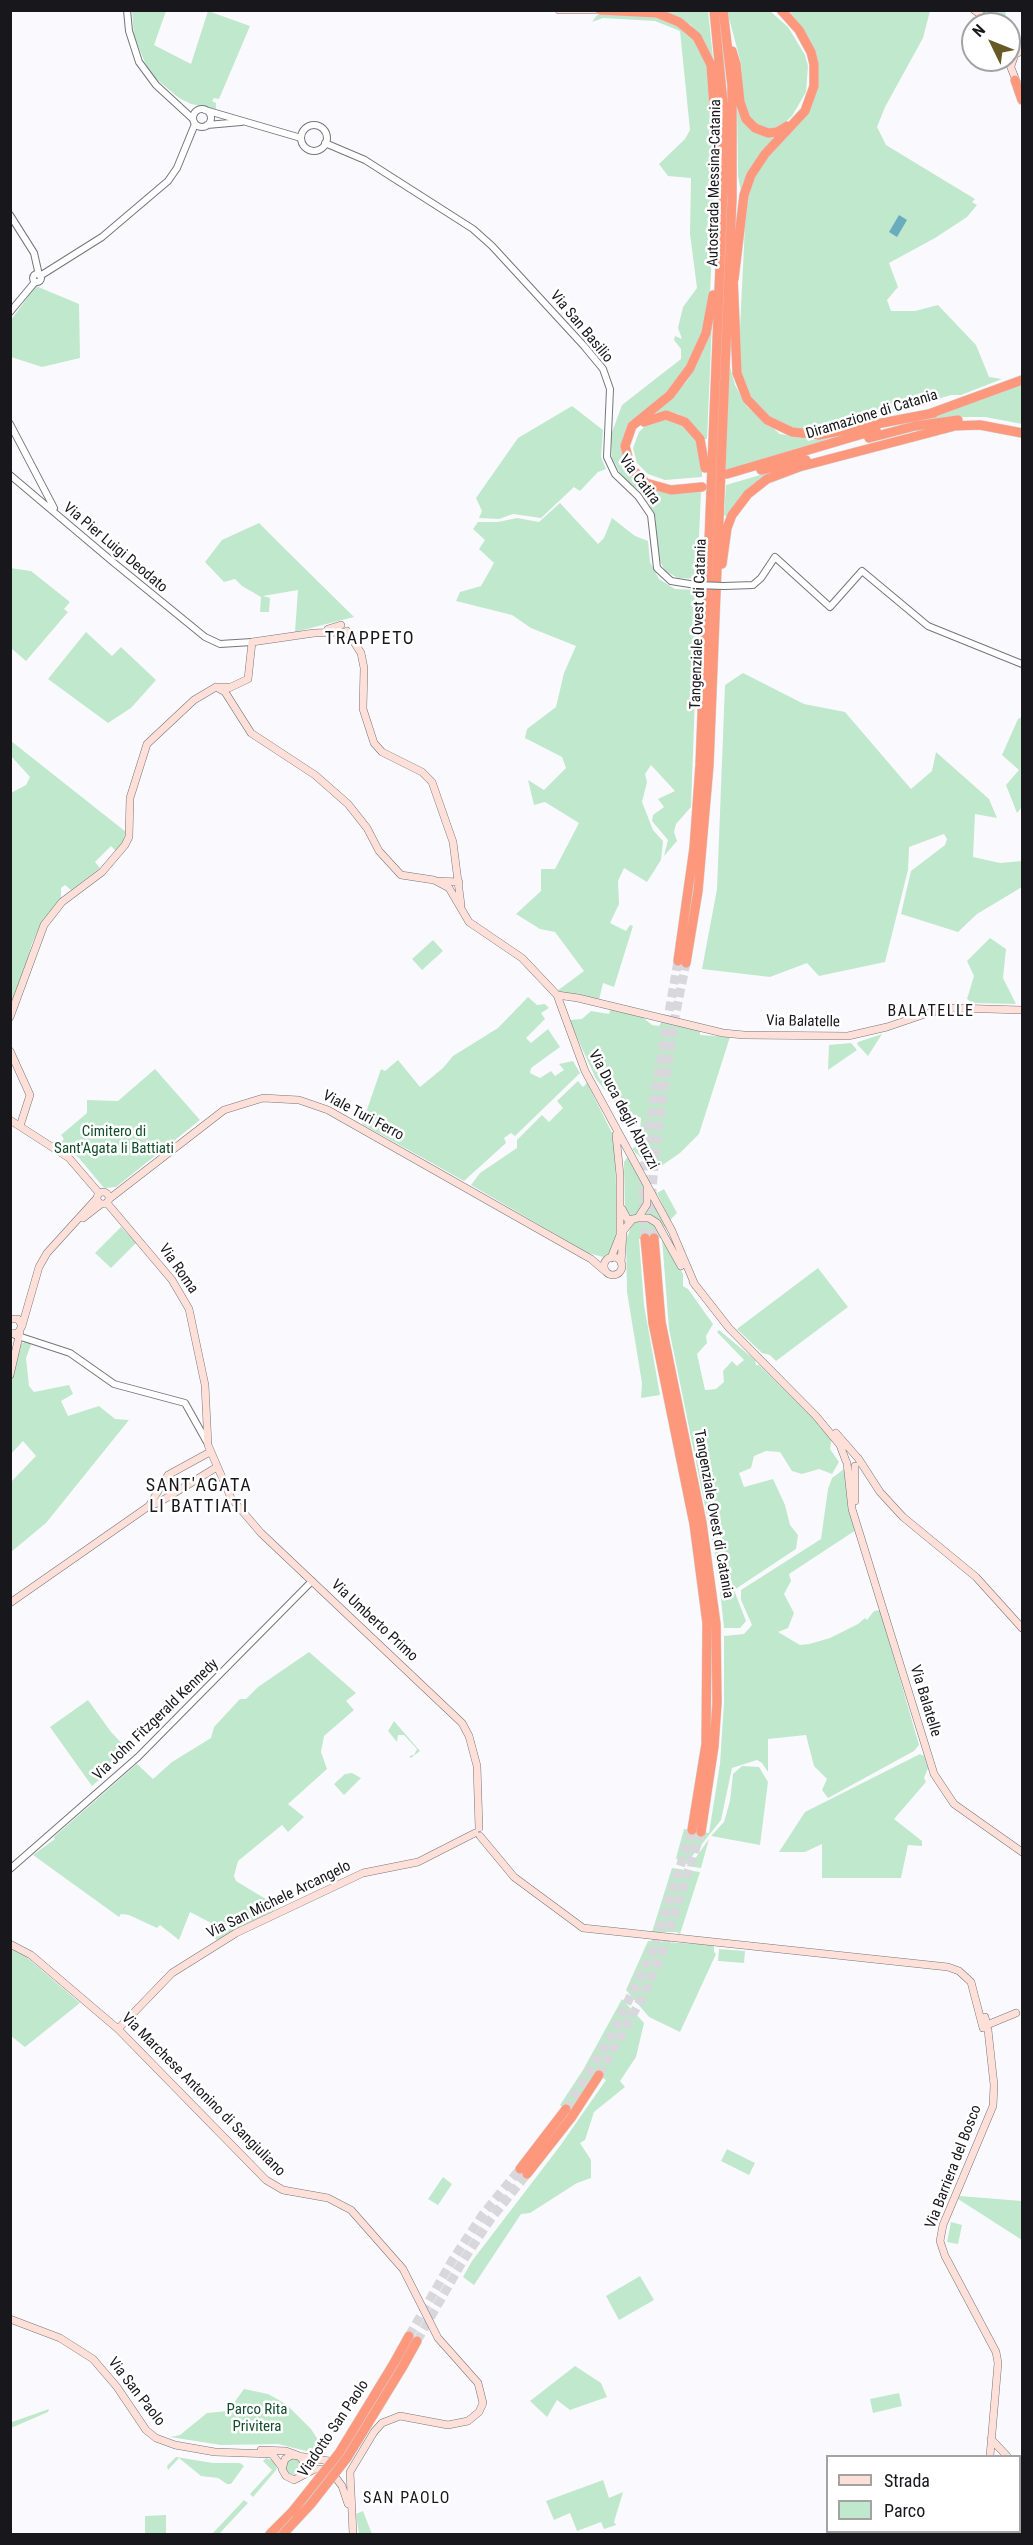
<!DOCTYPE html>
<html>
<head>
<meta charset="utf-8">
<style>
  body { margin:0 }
  #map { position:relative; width:1033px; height:2545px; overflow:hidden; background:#fafafe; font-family:"Roboto Condensed",sans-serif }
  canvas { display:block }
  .frame { position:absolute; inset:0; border:12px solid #18181c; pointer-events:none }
  .legend { position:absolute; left:826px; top:2455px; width:195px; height:78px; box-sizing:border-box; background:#fff; border:2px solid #a3a3a4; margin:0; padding:8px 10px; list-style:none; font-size:18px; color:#18181c }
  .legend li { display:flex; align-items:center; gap:12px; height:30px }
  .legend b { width:30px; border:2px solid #a3a3a4 }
  .north { position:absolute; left:961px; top:12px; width:60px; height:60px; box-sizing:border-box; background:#fff; border:2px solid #a3a3a4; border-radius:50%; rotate:313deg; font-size:16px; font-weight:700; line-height:24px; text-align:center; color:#18181c }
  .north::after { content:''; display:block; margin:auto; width:21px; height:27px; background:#685a27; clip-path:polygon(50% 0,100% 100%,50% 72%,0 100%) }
</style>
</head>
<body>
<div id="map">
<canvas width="1033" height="2545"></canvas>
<div class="frame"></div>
<ul class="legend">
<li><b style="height:8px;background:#ffe0d8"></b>Strada</li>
<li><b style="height:16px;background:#c0e8cc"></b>Parco</li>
</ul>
<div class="north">N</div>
</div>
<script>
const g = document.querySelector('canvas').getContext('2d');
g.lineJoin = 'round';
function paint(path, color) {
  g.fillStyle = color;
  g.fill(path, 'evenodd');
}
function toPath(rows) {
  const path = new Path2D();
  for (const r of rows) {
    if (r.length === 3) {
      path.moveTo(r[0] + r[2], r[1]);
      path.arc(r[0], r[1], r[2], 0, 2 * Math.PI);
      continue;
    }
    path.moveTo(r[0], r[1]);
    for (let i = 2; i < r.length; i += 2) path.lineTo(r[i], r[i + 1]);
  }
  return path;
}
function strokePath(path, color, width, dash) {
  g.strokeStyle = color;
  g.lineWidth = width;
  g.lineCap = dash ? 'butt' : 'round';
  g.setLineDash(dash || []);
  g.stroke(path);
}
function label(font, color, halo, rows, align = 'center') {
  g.font = font + ' "Roboto Condensed",sans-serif';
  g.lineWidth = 5;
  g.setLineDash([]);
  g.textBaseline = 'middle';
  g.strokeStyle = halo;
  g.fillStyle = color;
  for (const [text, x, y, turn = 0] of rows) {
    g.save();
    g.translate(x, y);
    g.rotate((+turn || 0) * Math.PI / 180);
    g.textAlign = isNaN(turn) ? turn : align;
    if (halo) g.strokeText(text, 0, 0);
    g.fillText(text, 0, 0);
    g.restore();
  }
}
const green = toPath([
  [132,11,166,11,154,45,191,64,208,11,250,26,219,99,214,98,212,101,216,103,216,109,191,104,179,98,155,78,146,65,134,36],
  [661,11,708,11,716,86,712,57,701,37,691,25],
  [727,11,770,11,788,27,805,55,808,66,806,92,792,116,778,129,765,129,752,121,744,103,741,63],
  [785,11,930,11,923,38,885,107,877,127,886,145,975,199,972,202,977,205,967,217,935,238,889,263,898,287,887,300,891,311,915,311,938,305,976,345,989,377,1002,379,961,395,951,395,845,427,815,431,790,428,769,417,749,394,741,375,739,349,746,204,751,181,762,163,803,118,818,73],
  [980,11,1005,11,1008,24,998,24],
  [644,14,672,20,698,42,708,68,715,180,710,294,707,317,693,356,675,384,626,430,622,452,630,472,647,487,671,493,701,492,697,579,678,578,665,571,659,559,655,515,644,495,621,475,612,458,611,435,622,405,681,359,681,349,674,340,675,336,682,339,678,328,683,307,697,288,690,234,691,178,668,176,659,164,685,139,690,130,680,31,655,21,603,18,592,22,597,15],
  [737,107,742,117,776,135,741,192,738,176],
  [36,286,79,304,80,358,42,367,11,357,11,320],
  [712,323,707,439,704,439,679,414,664,411,651,414,667,403,687,381,699,359],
  [729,363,735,385,747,407,780,434,813,440,853,434,725,470],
  [1022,383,1022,424,985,417,961,417,905,424],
  [572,406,603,430,601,457,606,469,598,472,580,491,574,487,541,518,513,514,499,519,479,518,482,511,476,498,518,438],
  [668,418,685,425,696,439,702,460,702,477,665,480,648,474,637,463,633,448,639,432,650,421],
  [794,465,754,483,741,495,727,517,724,515,726,485],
  [560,503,598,544,604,538,612,518,635,536,648,541,650,562,659,579,675,589,699,590,691,807,676,824,674,832,677,841,664,856,668,840,652,821,653,815,664,807,658,799,675,791,651,765,645,774,647,782,642,802,653,830,663,841,661,860,647,882,624,868,618,881,619,904,610,923,626,931,630,925,633,926,614,987,603,983,599,1000,557,991,584,971,555,932,540,929,516,914,541,891,541,869,555,869,579,823,545,802,534,805,528,780,544,790,566,768,562,757,525,738,527,729,556,707,564,673,576,646,531,628,512,615,456,601,460,592,481,586,494,563,479,549,485,540,473,529,478,522,498,522,517,518,539,522],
  [259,523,285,549,354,617,295,632,298,590,263,596,270,598,269,612,260,612,261,597,242,586,235,579,224,582,205,562,222,540],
  [10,568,31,571,70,602,64,609,68,612,26,661,11,648],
  [86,632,112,656,121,647,156,680,131,708,108,723,48,679],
  [743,673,804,704,845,712,911,789,932,771,936,752,989,799,997,818,975,814,973,857,1000,863,1022,861,1022,887,977,914,958,932,901,914,911,871,945,845,947,839,944,834,909,847,908,870,885,962,819,976,807,963,770,977,702,969,717,889,725,685],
  [1022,717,1022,807,1017,813,1006,785,1019,770,1002,755,1018,719],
  [11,741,126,832,121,847,116,851,111,846,95,862,100,868,71,890,65,885,61,888,61,898,40,925,31,946,26,967,11,1007,11,793,26,785,30,777,11,756],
  [990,938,1006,949,1003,978,1016,1004,972,1003,967,999,974,976,967,961],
  [433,940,443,951,422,970,412,959],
  [528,997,537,1005,545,1004,549,1008,541,1013,545,1019,526,1038,531,1043,548,1029,560,1047,531,1068,530,1073,540,1078,551,1071,555,1076,564,1070,559,1064,573,1061,580,1073,515,1136,511,1133,504,1138,506,1143,464,1181,362,1124,381,1069,385,1071,398,1060,420,1087,443,1068,453,1056,498,1028],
  [611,1008,640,1015,652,1025,659,1026,662,1021,700,1030,700,1035,730,1037,699,1134,680,1153,654,1171,632,1149,639,1144,641,1118,620,1109,596,1079,570,1022,570,1020,582,1019,591,1011,609,1014],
  [882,1034,868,1056,857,1044,858,1042],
  [851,1043,857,1050,828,1070,829,1045],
  [155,1069,200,1120,116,1187,104,1188,79,1158,59,1144,64,1139,61,1135,87,1113,87,1100,118,1101],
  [578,1081,583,1087,587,1083,615,1139,617,1239,610,1253,603,1257,588,1253,471,1185,480,1173,517,1148,517,1140,542,1115,549,1122,563,1108,557,1101],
  [627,1158,631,1159,644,1181,645,1203,640,1213,631,1218,625,1212,624,1162],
  [664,1189,677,1213,670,1220,657,1193],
  [652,1201,669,1230,668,1231,661,1223,645,1215],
  [640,1220,658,1226,683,1274,683,1286,688,1289,713,1324,706,1336,707,1343,697,1354,705,1390,716,1389,724,1382,723,1371,732,1361,737,1366,744,1360,717,1332,719,1330,755,1360,756,1365,759,1365,832,1437,830,1449,839,1462,832,1474,819,1469,802,1474,792,1471,780,1452,766,1451,754,1456,751,1468,739,1473,744,1487,773,1479,785,1505,790,1525,798,1535,796,1549,734,1590,746,1621,740,1628,724,1628,718,1570,669,1329,662,1238,639,1239,644,1305,660,1395,641,1398,642,1383,627,1292,626,1240,632,1224],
  [121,1227,136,1243,111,1268,95,1253],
  [818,1268,848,1307,776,1361,770,1355,762,1353,737,1329],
  [26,1341,32,1342,26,1358,29,1386,34,1392,69,1385,73,1394,61,1401,68,1416,99,1406,115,1419,129,1420,46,1523,11,1552,11,1482,36,1456,23,1441,11,1454,11,1387,18,1346],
  [844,1469,856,1530,789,1574,791,1581,784,1594,794,1613,788,1628,778,1632,800,1645,809,1644,830,1638,858,1624,865,1618,867,1620,874,1611,880,1610,919,1745,914,1751,828,1798,822,1790,827,1779,814,1766,806,1735,768,1739,768,1772,762,1763,757,1760,732,1768,721,1820,690,1859,681,1863,676,1858,684,1829,709,1833,720,1764,724,1703,724,1636,744,1634,752,1625,741,1600,741,1590,821,1539,828,1489,832,1478],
  [309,1652,356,1693,346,1701,354,1710,324,1736,321,1752,327,1769,288,1804,304,1817,288,1832,282,1825,238,1861,234,1876,236,1881,274,1904,276,1908,271,1912,217,1940,212,1936,215,1925,190,1912,179,1940,160,1925,157,1928,129,1915,121,1914,119,1917,33,1855,55,1839,54,1837,137,1764,153,1779,172,1762,211,1738,214,1727,240,1699,246,1699,258,1687],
  [88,1700,111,1732,131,1753,92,1786,50,1727],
  [394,1721,420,1751,411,1758,409,1756,414,1755,417,1749,404,1735,398,1735,397,1742,388,1731],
  [920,1754,924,1756,928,1768,924,1778,926,1782,894,1819,922,1841,922,1846,908,1845,901,1878,822,1878,822,1844,805,1852,779,1852,805,1812],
  [742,1766,759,1767,768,1782,760,1845,711,1836,724,1822,730,1801,733,1774],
  [352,1773,361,1778,344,1795,334,1784,345,1774],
  [709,1839,701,1868,686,1866,694,1860],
  [672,1868,700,1872,680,1934,676,1932,652,1932],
  [648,1941,714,1945,714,1952,716,1954,680,2032,649,2017,626,1990],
  [12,1949,24,1955,80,2003,25,2047,11,2036],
  [719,1949,745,1951,744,1963,718,1961],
  [622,1999,644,2023,636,2057,620,2081,625,2087,594,2112,585,2140,580,2143,591,2160,591,2178,577,2183,530,2213,521,2214,474,2285,463,2277,472,2261,560,2146,606,2080,596,2073,569,2112,560,2105,583,2070],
  [727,2149,755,2163,749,2175,721,2161],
  [443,2177,452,2184,438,2205,428,2199],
  [960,2196,1022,2201,1022,2240,958,2199],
  [951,2222,962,2225,958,2244,947,2242],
  [640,2276,654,2300,619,2320,606,2296],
  [575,2366,601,2383,607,2397,570,2410,557,2400,547,2417,530,2401],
  [244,2389,268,2394,286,2404,311,2429,320,2443,318,2448,310,2452,278,2444,221,2445,170,2437,180,2435,207,2413,228,2411],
  [899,2393,902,2406,873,2413,870,2399],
  [49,2409,48,2412,11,2428,12,2422],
  [176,2457,213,2463,240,2463,244,2466,231,2484,227,2484,218,2478,201,2476,179,2458,168,2470,167,2466],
  [294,2466,9],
  [266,2458,274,2461,277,2469,253,2497,250,2494,272,2470,263,2461],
  [1020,2475,1022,2478,1022,2527,1020,2527],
  [603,2480,609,2498,623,2492,614,2522,616,2525,604,2529,601,2522,577,2531,570,2513,554,2520,546,2501],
  [244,2500,248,2503,219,2534,212,2534],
  [363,2511,372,2534,359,2534,356,2514],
  [166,2515,166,2534,145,2534,145,2516]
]);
const water = toPath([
  [899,215,907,220,897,237,889,232]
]);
const motorwayTunnel = toPath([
  [645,1238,643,1189,646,1143,678,961],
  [654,1238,652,1189,656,1144,675,1017,686,963],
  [599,2075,643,1996,662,1953,701,1832],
  [566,2109,612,2034,653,1950,692,1830],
  [409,2336,453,2259,483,2214,520,2169],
  [417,2341,461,2264,490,2220,527,2174]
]);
const tertiary = toPath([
  [127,10,129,31,139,62,156,85,193,119],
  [202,118,9],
  [205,110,301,138],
  [207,125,241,122],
  [314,138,13],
  [325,143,365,160,473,229,492,246,584,346,603,369,610,389,607,457,615,474,638,496,651,515,657,568,671,581,696,585],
  [10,215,34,253,39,275],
  [37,278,4],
  [40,276,102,237,168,181,177,168,195,124],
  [10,312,35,282],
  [10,424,54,508],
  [10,475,113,562,205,637,220,644,252,642],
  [724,586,753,585,761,578,775,557,830,607,862,571,928,626,1022,664],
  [15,1335,70,1353,114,1384,185,1403,208,1444],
  [10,1869,138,1757,312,1581]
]);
const secondary = toPath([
  [559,10,595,10],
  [974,10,994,24],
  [1009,35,1022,46],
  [1008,60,1017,83],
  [1011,66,1015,54,1022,51],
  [328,629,341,625],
  [347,631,361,653,364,668,363,709,374,743,382,752,422,772,432,782,453,842,461,905],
  [216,687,225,692,251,733,315,775,348,804,367,828,379,851,401,875,434,880,449,888,469,922,522,958,557,995,585,1071,672,1231,695,1285],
  [229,688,248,679,252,642,314,633,341,632],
  [436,881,459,882],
  [557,995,578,998,723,1033,744,1035,848,1036,887,1027,931,1012,954,1008,1022,1010],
  [10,1017,44,925,62,902,102,872,125,845,129,837,130,798,147,744,194,700,216,687,230,687],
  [10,1051,30,1095,20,1126],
  [10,1120,69,1158,99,1193],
  [103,1198,6],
  [109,1199,224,1110,263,1098,299,1100,328,1110,591,1259,605,1271],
  [107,1203,172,1280,189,1309,205,1385,208,1445,231,1498,261,1533,462,1723,469,1736,477,1766,479,1828],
  [622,1209,628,1220,638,1218,647,1204,647,1187],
  [83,1218,101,1204],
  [638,1218,649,1218,657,1223,681,1266],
  [613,1266,9],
  [611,1258,620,1235,620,1175,616,1135],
  [621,1263,623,1231,632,1220],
  [693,1282,729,1328,816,1416,840,1445,846,1461],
  [10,1319,18,1319,22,1326,18,1333,10,1334],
  [22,1326,39,1267,47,1253,97,1198],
  [10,1375,20,1332],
  [836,1433,856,1456],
  [858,1458,880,1492,903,1517,976,1577,1022,1628],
  [847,1463,852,1509,934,1774,954,1804,1022,1852],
  [855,1501,855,1466],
  [149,1506,158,1503,217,1467],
  [10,1603,149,1506,168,1475,210,1452],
  [480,1836,514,1877,583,1928,948,1967,959,1971,971,1982,983,2028],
  [10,1944,31,1955,118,2029,266,2180,283,2190,328,2198,351,2210,403,2269,438,2338,478,2383,483,2403,479,2412,468,2421,448,2425,400,2416,382,2423,374,2432,350,2472,353,2534],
  [985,2017,987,2025,1016,2013],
  [118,2029,172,1973,236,1933,363,1873,418,1862,475,1833],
  [988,2030,994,2085,993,2106,943,2225,940,2241,945,2256,996,2352,998,2363,990,2456],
  [10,2319,60,2338,93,2359,117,2387,146,2430,156,2438,175,2445,215,2452,272,2454,282,2467],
  [991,2439,1007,2456],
  [261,2450,286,2451,297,2455],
  [299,2456,307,2465,304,2475],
  [335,2462,292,2455,285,2459,282,2469,286,2476,294,2480,315,2469,330,2470,342,2486,348,2504],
  [1020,2471,1022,2474],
  [983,2534,983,2532]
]);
const motorway = toPath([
  [600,10,657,13,679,22,697,37,711,65,718,166],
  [732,51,736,64,740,102,746,119,755,128,768,133,777,132,787,126],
  [1015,80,1022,100],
  [733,275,737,373,747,399,767,420,792,432,819,435,934,413],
  [734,279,744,195,751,175,765,154,805,111,814,86,814,64,811,52,799,30,781,10],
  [929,414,1022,380],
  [644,422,666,415,685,422,700,439,705,468],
  [951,426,980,425,1022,433],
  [869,438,915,426,958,420],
  [761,470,806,460],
  [727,474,876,430],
  [702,487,671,490,646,483,631,468,625,446,632,426,670,395,690,368,706,333,713,295],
  [722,564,727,528,732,515,748,494,767,479,799,467,955,426],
  [678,961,694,848,700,765,724,166,724,113,714,10],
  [686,963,698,891,709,765,732,198,732,86,723,10],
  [645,1238,653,1323,694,1524,707,1623,706,1744,692,1830],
  [654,1238,661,1322,702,1523,716,1624,717,1703,714,1746,701,1832],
  [520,2169,566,2109],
  [527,2174,571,2118,599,2075],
  [394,2363,409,2336],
  [402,2368,417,2341],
  [270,2534,292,2512]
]);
const tertiaryBridge = toPath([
  [696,585,724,586]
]);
const motorwayBridge = toPath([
  [292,2512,339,2453,394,2363],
  [283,2534,311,2504,347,2458,402,2368]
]);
const streetNames = [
  ["Autostrada Messina-Catania",715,183,-89],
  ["Via San Basilio",581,327,50],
  ["Diramazione di Catania",872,415,-17],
  ["Via Catira",639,480,53],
  ["Via Pier Luigi Deodato",115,548,40],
  ["Tangenziale Ovest di Catania",699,624,-88],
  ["Via Balatelle",803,1022,1],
  ["Via Duca degli Abruzzi",623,1110,62],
  ["Viale Turi Ferro",363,1116,28],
  ["Via Roma",178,1269,55],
  ["Tangenziale Ovest di Catania",713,1514,80],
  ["Via Umberto Primo",374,1621,43],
  ["Via Balatelle",925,1701,73],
  ["Via John Fitzgerald Kennedy",156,1720,-44],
  ["Via San Michele Arcangelo",279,1900,-26],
  ["Via Marchese Antonino di Sangiuliano",203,2095,45],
  ["Via Barriera del Bosco",954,2167,-69],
  ["Via San Paolo",136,2392,52],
  ["Viadotto San Paolo",334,2429,-56]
];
const parkNames = [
  ["Cimitero di",114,1132],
  ["Sant'Agata li Battiati",114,1149],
  ["Parco Rita",257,2410],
  ["Privitera",257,2427]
];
const neighbourhoodNames = [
  ["BALATELLE",931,1012],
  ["SAN PAOLO",407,2499]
];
const quarterNames = [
  ["TRAPPETO",370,639],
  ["SANT'AGATA",199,1486],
  ["LI BATTIATI",199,1507]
];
paint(green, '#c0e8cc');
paint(water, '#69acbd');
strokePath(motorwayTunnel, '#d8d8dc', 9, [9, 4.5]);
strokePath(tertiary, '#75757e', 8);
strokePath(secondary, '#75757e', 8);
strokePath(motorway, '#d5d5d6', 10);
strokePath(tertiary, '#fff', 6);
strokePath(secondary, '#ffe0d8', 7);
strokePath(motorway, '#fe987c', 9);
strokePath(tertiaryBridge, '#75757e', 8, []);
strokePath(motorwayBridge, '#d5d5d6', 10, []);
strokePath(tertiaryBridge, '#fff', 6);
strokePath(motorwayBridge, '#fe987c', 9);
label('15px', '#18181c', '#fff', streetNames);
label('15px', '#134d2c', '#fff', parkNames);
g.letterSpacing = '1.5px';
label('16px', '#18181c', '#fff', neighbourhoodNames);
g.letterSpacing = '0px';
g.letterSpacing = '1.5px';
label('18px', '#18181c', '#fff', quarterNames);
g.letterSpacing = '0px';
</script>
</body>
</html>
